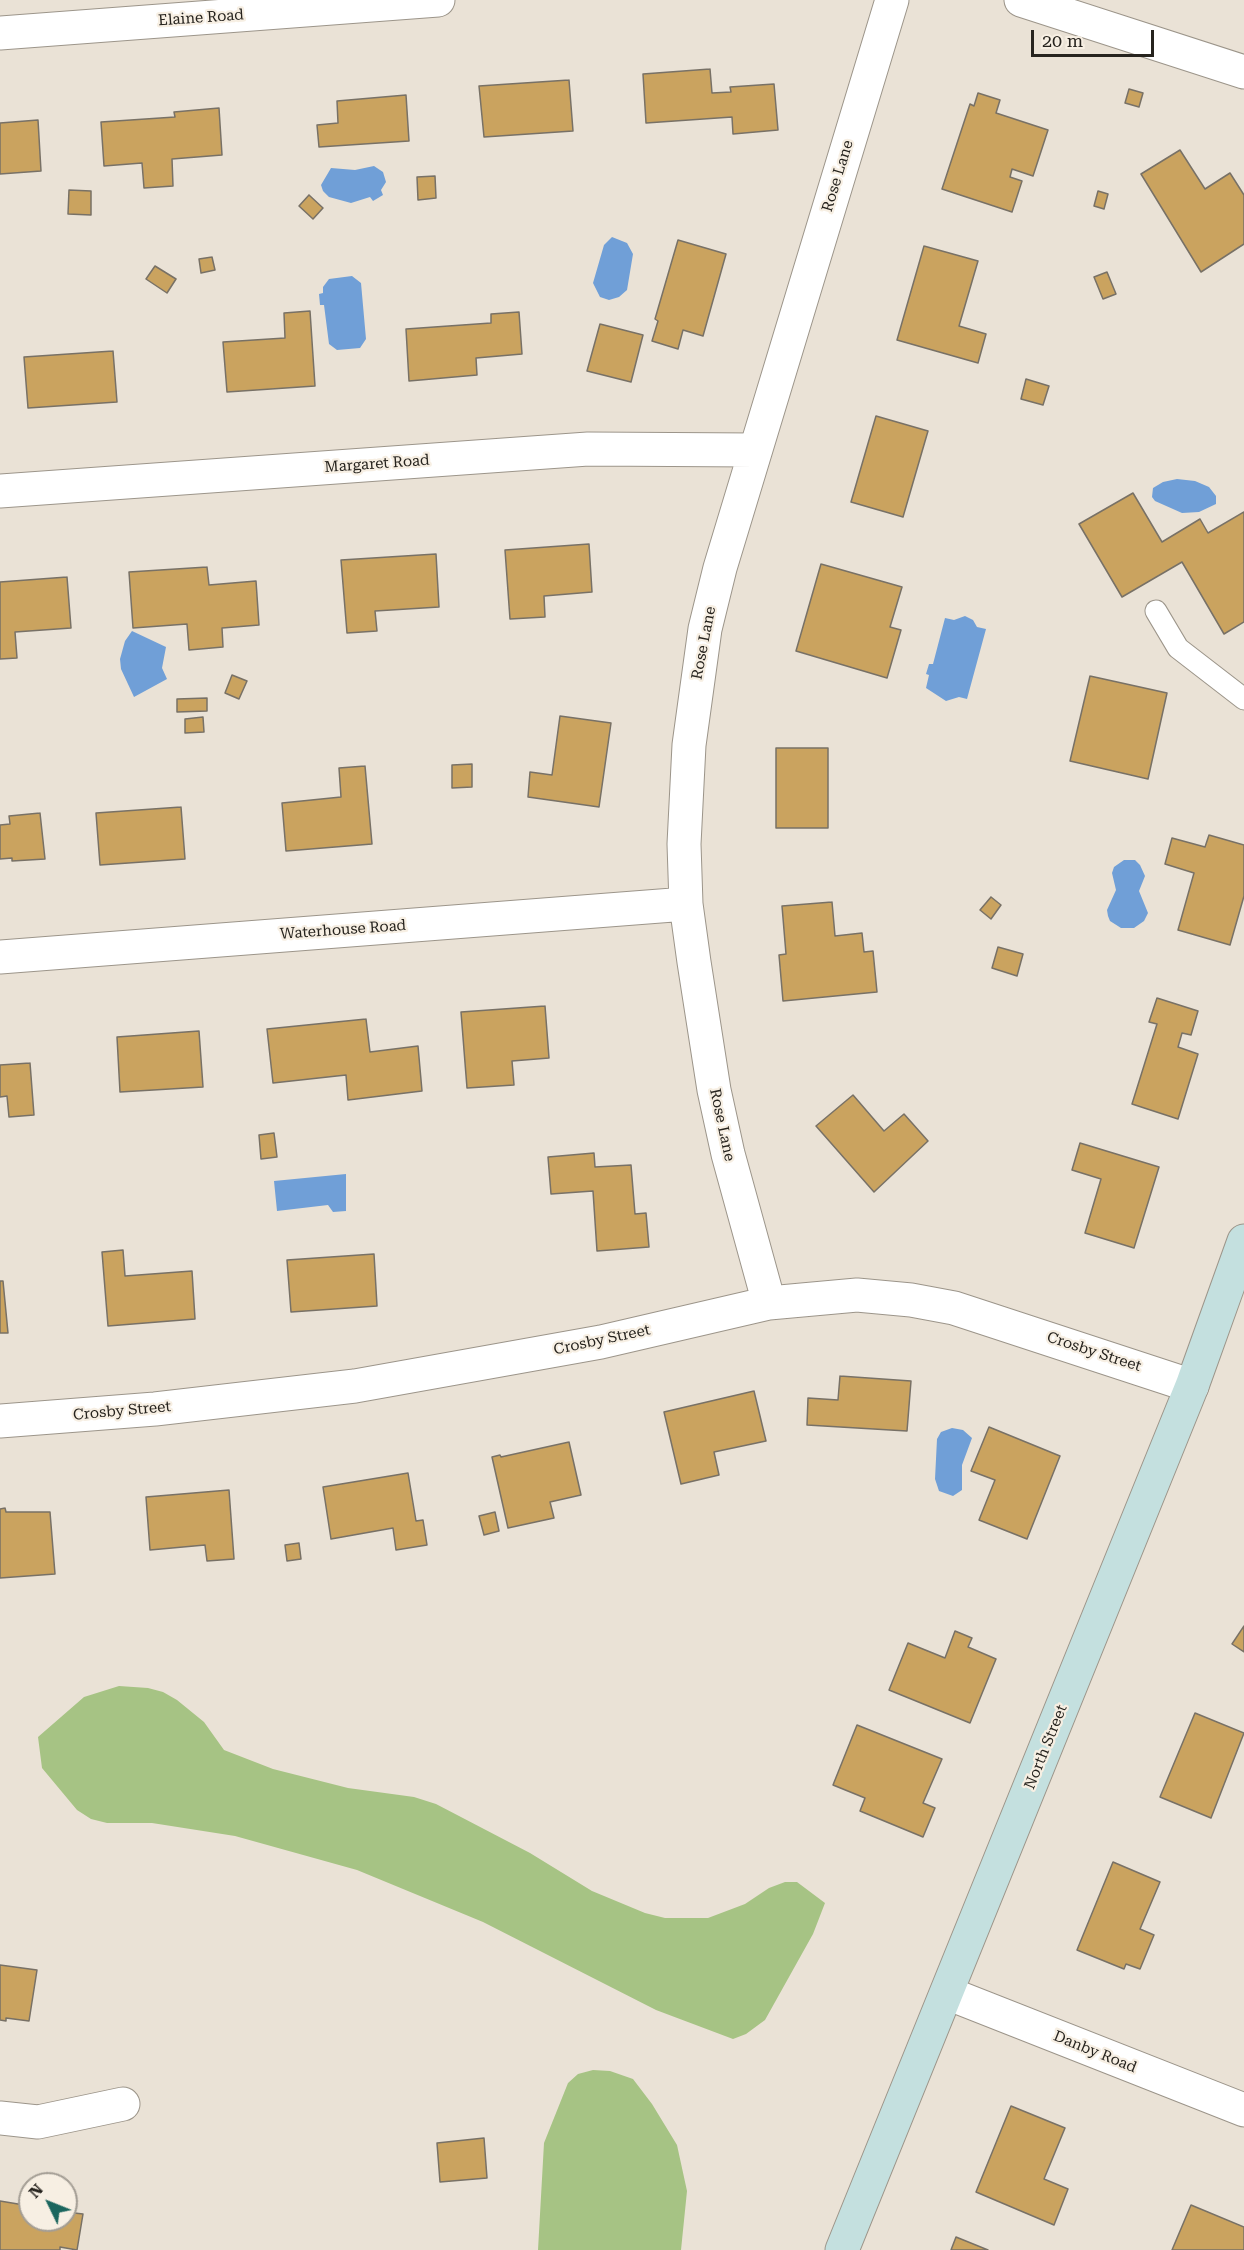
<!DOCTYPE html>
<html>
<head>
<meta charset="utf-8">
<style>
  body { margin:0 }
  #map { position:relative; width:1244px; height:2250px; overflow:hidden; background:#eae2d6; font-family:"Roboto Serif",serif }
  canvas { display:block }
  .north { position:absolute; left:18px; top:2172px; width:60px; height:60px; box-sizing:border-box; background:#f7efe3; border:2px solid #a39d94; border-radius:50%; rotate:313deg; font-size:16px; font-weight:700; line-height:24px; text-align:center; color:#26231e }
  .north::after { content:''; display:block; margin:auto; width:21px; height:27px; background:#1b665e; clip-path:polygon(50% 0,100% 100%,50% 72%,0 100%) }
  .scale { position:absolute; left:1031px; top:30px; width:123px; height:27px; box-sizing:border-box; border:3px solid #26231e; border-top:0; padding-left:8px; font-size:18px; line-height:21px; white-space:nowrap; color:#26231e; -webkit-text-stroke:4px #f7efe3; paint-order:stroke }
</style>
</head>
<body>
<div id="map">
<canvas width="1244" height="2250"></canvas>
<div class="north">N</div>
<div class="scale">20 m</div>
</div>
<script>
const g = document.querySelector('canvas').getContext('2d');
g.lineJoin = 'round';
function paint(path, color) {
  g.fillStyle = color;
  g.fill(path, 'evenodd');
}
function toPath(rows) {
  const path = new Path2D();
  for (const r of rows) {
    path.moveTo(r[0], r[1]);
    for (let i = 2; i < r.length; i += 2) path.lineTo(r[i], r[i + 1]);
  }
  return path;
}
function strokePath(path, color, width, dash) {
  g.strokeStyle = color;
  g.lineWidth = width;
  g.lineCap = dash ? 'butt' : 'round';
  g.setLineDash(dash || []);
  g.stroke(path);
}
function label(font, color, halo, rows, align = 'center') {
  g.font = font + ' "Roboto Serif",serif';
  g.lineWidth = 4.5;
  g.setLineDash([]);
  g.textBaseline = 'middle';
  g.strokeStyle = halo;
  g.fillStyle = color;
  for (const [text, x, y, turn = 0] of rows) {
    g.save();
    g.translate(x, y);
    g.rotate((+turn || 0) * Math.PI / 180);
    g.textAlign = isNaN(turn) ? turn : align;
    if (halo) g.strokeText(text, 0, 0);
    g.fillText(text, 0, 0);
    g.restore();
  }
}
const green = toPath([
  [119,1686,148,1688,163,1692,177,1700,204,1722,224,1750,273,1769,348,1788,414,1797,436,1804,530,1853,592,1891,645,1913,665,1918,708,1918,745,1904,769,1888,785,1882,797,1882,825,1903,813,1934,765,2020,746,2034,733,2039,656,2010,483,1922,357,1870,235,1836,152,1823,107,1823,91,1819,77,1810,42,1768,38,1737,84,1697],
  [593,2070,610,2071,633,2079,652,2104,677,2145,687,2191,681,2250,538,2250,544,2143,568,2083,578,2074]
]);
const water = toPath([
  [374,166,383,172,386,182,381,190,383,195,373,201,370,197,351,203,329,197,323,191,321,185,331,168,355,170],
  [612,237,627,243,633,254,627,290,619,297,609,300,600,297,593,283,604,245],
  [352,276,361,283,366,339,360,348,337,350,329,344,324,305,320,305,319,294,323,293,323,287,329,279],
  [1177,479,1195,481,1209,487,1216,496,1216,504,1199,512,1182,513,1155,501,1152,497,1153,488,1163,482],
  [965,616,973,620,977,627,986,629,967,699,959,697,946,701,926,688,929,675,926,674,929,664,933,664,945,618,954,620],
  [132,631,166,647,162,668,167,679,134,697,121,669,120,659,125,641],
  [1124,860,1135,860,1140,865,1145,876,1139,891,1148,913,1144,921,1134,928,1121,928,1110,921,1108,916,1107,910,1116,890,1112,873,1114,867],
  [346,1174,346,1211,333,1212,328,1205,277,1211,274,1181],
  [952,1428,963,1430,972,1438,962,1465,962,1490,953,1496,939,1491,935,1479,937,1439,941,1432]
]);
const building = toPath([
  [710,69,712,93,731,92,730,87,774,84,778,130,733,134,732,117,646,123,643,74,710,69],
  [569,80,573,131,484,137,479,86,569,80],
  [1129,89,1143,93,1139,107,1125,103,1129,89],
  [978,93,1000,100,996,113,1048,130,1033,176,1012,169,1010,177,1022,181,1012,212,942,189,970,104,974,106,978,93],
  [406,95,409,141,319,147,317,125,338,123,337,101,406,95],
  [219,108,222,155,172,159,173,186,144,188,142,163,104,166,101,122,175,117,174,112,219,108],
  [38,120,41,171,0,174,0,123,38,120],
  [1180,150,1205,189,1230,173,1244,195,1244,244,1201,272,1141,174,1180,150],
  [435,176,436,198,418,200,417,177,435,176],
  [69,190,91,191,91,215,68,214,69,190],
  [1098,191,1108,194,1104,209,1094,206,1098,191],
  [309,195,323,208,313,219,299,206,309,195],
  [678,240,726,254,703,336,683,330,678,349,652,341,658,321,655,319,678,240],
  [924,246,978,261,959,326,986,334,978,363,897,340,924,246],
  [212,257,215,270,201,273,199,259,212,257],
  [155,266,176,279,167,293,146,279,155,266],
  [1107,272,1116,294,1103,299,1094,277,1107,272],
  [310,311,315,386,227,392,223,342,285,338,284,313,310,311],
  [519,312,522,354,476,358,477,375,409,381,406,329,491,323,491,314,519,312],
  [600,324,643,335,631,382,587,371,600,324],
  [113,351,117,402,28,408,24,357,113,351],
  [1026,379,1049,386,1043,405,1021,399,1026,379],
  [876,416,928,431,903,517,851,502,876,416],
  [1133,493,1162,542,1200,519,1208,533,1244,512,1244,622,1224,634,1182,562,1122,597,1079,524,1133,493],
  [589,544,592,592,544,596,545,617,510,619,505,550,589,544],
  [436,554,439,607,375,611,377,631,347,633,341,560,436,554],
  [821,564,902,587,890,627,901,630,887,678,796,651,821,564],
  [207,567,209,585,256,581,259,625,222,628,223,647,189,650,187,624,133,628,129,572,207,567],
  [67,577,71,628,15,632,17,658,0,659,0,582,67,577],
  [232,675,247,681,239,699,225,693,232,675],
  [1090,676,1167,693,1148,779,1070,761,1090,676],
  [207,698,207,711,177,712,177,699,207,698],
  [560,716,611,723,599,807,528,797,530,772,552,775,560,716],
  [203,717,204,732,185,733,185,719,203,717],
  [776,748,828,748,828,828,776,828,776,748],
  [472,764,472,787,452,788,452,765,472,764],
  [365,766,372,844,286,851,282,803,341,797,339,768,365,766],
  [181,807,185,859,100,865,96,813,181,807],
  [40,813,45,859,12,861,12,858,0,859,0,825,10,824,9,816,40,813],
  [1209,835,1244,845,1244,896,1230,945,1178,930,1194,873,1165,864,1172,838,1205,847,1209,835],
  [991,897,1001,905,991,919,980,910,991,897],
  [832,902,835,936,862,933,864,952,873,951,877,992,783,1001,779,955,786,954,782,906,832,902],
  [998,947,1023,954,1017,976,992,968,998,947],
  [1157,998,1198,1011,1191,1035,1182,1033,1178,1047,1198,1054,1178,1119,1132,1104,1157,1024,1149,1022,1157,998],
  [545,1006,549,1058,512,1061,514,1085,467,1088,461,1012,545,1006],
  [366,1019,370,1052,418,1046,422,1091,348,1100,346,1075,273,1083,267,1029,366,1019],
  [199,1031,203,1087,120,1092,117,1037,199,1031],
  [30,1063,34,1115,9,1117,7,1096,0,1097,0,1065,30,1063],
  [853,1095,884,1131,904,1114,928,1141,874,1192,816,1126,853,1095],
  [274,1133,277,1157,261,1159,259,1135,274,1133],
  [1080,1143,1159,1167,1134,1248,1085,1233,1101,1179,1072,1170,1080,1143],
  [594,1153,595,1167,631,1165,635,1214,646,1213,649,1247,597,1251,593,1191,551,1194,548,1157,594,1153],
  [123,1250,125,1276,192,1271,195,1319,108,1326,102,1252,123,1250],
  [374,1254,377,1306,291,1312,287,1260,374,1254],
  [0,1281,3,1281,8,1333,0,1333,0,1281],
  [840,1376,911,1381,907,1431,807,1425,808,1398,838,1400,840,1376],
  [754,1391,766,1441,714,1452,719,1475,681,1484,664,1412,754,1391],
  [989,1427,1060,1456,1027,1539,979,1520,995,1480,971,1471,989,1427],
  [569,1442,581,1495,550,1502,554,1518,508,1528,492,1457,500,1455,501,1457,569,1442],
  [408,1473,416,1521,423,1520,427,1545,396,1550,393,1528,331,1539,323,1487,408,1473],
  [229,1490,234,1559,207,1561,205,1545,150,1550,146,1497,229,1490],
  [5,1508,6,1512,50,1512,55,1574,0,1578,0,1509,5,1508],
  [495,1512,499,1531,484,1535,479,1516,495,1512],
  [299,1543,301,1559,287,1561,285,1545,299,1543],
  [1244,1626,1244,1652,1232,1644,1244,1626],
  [955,1631,972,1638,968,1647,996,1659,970,1723,889,1690,908,1643,945,1658,955,1631],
  [1195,1713,1244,1733,1211,1818,1160,1797,1195,1713],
  [857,1725,942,1759,923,1803,935,1808,923,1837,860,1811,865,1798,833,1785,857,1725],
  [1113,1862,1160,1882,1140,1929,1154,1935,1140,1969,1126,1964,1124,1969,1077,1950,1113,1862],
  [0,1965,37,1970,29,2021,6,2018,6,2021,0,2020,0,1965],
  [1011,2106,1065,2128,1044,2179,1068,2189,1054,2225,976,2192,1011,2106],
  [484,2138,487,2178,440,2182,437,2143,484,2138],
  [0,2201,30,2206,30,2220,66,2220,66,2212,83,2214,77,2250,60,2247,60,2250,0,2250,0,2201],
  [1191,2205,1244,2227,1244,2250,1172,2250,1191,2205],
  [956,2237,988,2250,951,2250,956,2237]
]);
const lane = toPath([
  [1156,611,1178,648,1244,699]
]);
const street = toPath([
  [1021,0,1244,72],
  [0,33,438,0],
  [0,491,588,449,755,450],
  [0,957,686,904],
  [769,1303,728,1154,714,1090,694,962,686,904,684,844,689,745,705,629,720,568,892,0],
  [0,1421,155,1409,355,1386,601,1342,769,1303,857,1295,911,1300,954,1308,1192,1386],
  [947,1993,1244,2110],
  [0,2118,38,2122,123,2104]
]);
const secondary = toPath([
  [842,2250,1192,1386,1244,1241]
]);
const streetNames = [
  ["Elaine Road",201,18,-4],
  ["Rose Lane",838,176,-73],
  ["Margaret Road",377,464,-4],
  ["Rose Lane",704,643,-79],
  ["Waterhouse Road",343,930,-4],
  ["Rose Lane",722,1125,78],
  ["Crosby Street",602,1340,-12],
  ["Crosby Street",1094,1352,18],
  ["Crosby Street",122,1411,-5],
  ["North Street",1046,1747,-68],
  ["Danby Road",1095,2052,22]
];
paint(green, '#a6c384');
paint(water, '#709fd7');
paint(building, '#caa35f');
strokePath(building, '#787166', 1.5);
strokePath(lane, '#9c958a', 23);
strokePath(street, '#9c958a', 35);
strokePath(secondary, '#9c958a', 35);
strokePath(lane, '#fff', 21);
strokePath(street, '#fff', 33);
strokePath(secondary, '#c4e0df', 33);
label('15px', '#26231e', '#f7efe3', streetNames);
</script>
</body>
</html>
